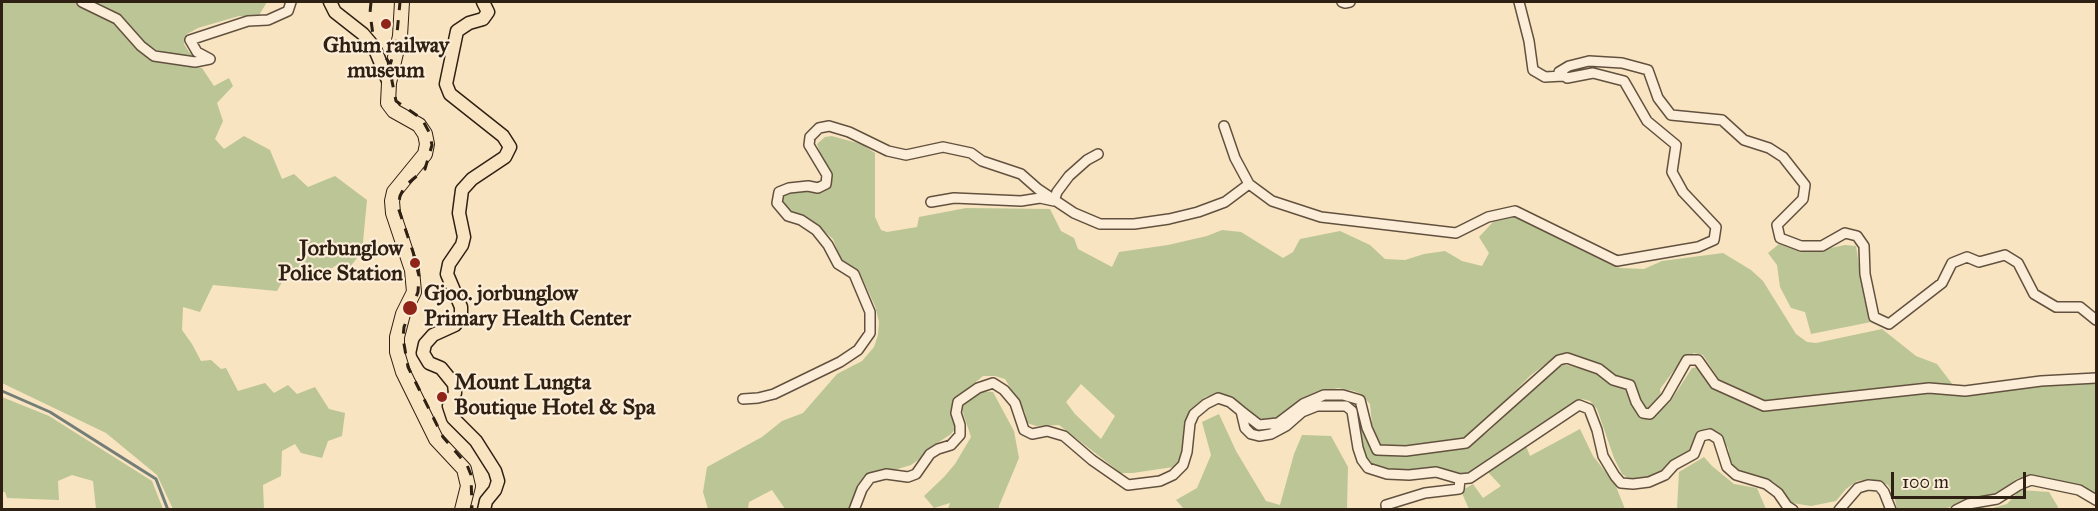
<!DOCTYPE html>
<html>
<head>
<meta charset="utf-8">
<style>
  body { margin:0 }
  #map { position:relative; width:2098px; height:511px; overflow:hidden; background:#f9e4c1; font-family:"IM FELL Great Primer",serif }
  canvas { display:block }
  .frame { position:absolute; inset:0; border:3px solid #2f2014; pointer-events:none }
  .scale { position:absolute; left:1891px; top:472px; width:135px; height:27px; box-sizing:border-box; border:3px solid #2f2014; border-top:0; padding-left:8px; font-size:18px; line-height:21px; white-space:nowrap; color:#2f2014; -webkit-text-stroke:4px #fbedd7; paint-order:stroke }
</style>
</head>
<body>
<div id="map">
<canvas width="2098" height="511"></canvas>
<div class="frame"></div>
<div class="scale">100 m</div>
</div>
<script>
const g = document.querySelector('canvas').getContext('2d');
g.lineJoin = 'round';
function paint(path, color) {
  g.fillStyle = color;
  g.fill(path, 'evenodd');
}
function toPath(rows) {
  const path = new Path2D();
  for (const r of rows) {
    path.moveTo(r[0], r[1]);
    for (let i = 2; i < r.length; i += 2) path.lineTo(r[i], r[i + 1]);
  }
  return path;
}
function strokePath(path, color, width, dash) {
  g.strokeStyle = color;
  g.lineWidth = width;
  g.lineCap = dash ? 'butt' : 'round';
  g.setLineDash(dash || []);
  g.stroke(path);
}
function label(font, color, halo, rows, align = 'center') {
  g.font = font + ' "IM FELL Great Primer",serif';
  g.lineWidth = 4.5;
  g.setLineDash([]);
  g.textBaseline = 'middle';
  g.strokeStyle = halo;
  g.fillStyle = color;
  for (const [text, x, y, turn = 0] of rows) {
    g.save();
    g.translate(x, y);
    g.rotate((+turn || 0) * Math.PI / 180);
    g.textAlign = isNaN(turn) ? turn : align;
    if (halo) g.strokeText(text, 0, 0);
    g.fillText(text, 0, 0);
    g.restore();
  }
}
const green = toPath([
  [2,2,74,2,115,22,149,58,164,63,202,68,214,86,229,78,233,86,217,103,223,121,215,139,224,149,244,136,270,150,282,179,294,174,308,187,335,176,367,200,362,252,349,268,337,265,312,280,290,268,277,291,213,285,200,312,183,307,182,330,192,344,201,361,211,360,221,369,226,368,238,391,265,383,274,393,288,385,297,394,315,387,329,409,345,413,342,436,328,441,322,458,301,453,295,444,282,451,281,476,263,485,264,509,173,509,157,475,106,433,2,383],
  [90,2,267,2,258,17,239,16,198,28,187,34,184,44,189,52,196,57,175,55,157,50,145,43,119,15],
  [832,136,861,144,875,153,875,217,881,230,887,232,917,227,919,217,966,208,1050,209,1061,231,1074,238,1078,249,1112,267,1119,252,1168,245,1207,236,1222,230,1241,232,1283,258,1293,252,1300,239,1340,231,1370,245,1385,259,1405,260,1424,254,1445,251,1462,261,1482,266,1489,253,1479,237,1493,222,1510,218,1525,218,1620,268,1644,269,1662,261,1723,253,1751,270,1763,281,1796,334,1807,342,1816,343,1882,329,1916,356,1937,364,1953,385,1927,384,1767,401,1757,399,1720,381,1703,355,1694,353,1682,360,1660,389,1661,396,1649,410,1642,409,1639,400,1615,376,1566,354,1555,357,1531,375,1477,429,1463,438,1408,449,1380,445,1372,424,1370,404,1361,394,1354,391,1338,388,1319,393,1296,403,1282,415,1268,421,1257,417,1233,397,1218,394,1205,397,1193,408,1185,422,1184,453,1181,462,1173,467,1133,473,1121,473,1059,425,1036,426,1027,423,1025,412,1005,379,995,376,983,376,955,399,957,427,951,434,933,446,921,458,911,465,891,471,869,475,853,504,848,509,785,509,772,490,749,502,748,509,708,509,703,492,707,467,762,437,782,421,803,413,837,374,862,361,874,347,878,335,879,322,875,306,859,271,841,260,833,239,816,224,807,218,790,214,780,203,784,194,792,191,809,188,816,193,826,190,831,183,831,175,823,161,817,144,825,137],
  [1081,384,1115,416,1101,439,1075,414,1066,402],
  [1779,244,1800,252,1816,251,1845,245,1856,246,1864,298,1871,322,1811,334,1805,312,1791,308,1780,287,1777,265,1768,253],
  [1563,364,1601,374,1629,389,1642,415,1651,418,1670,402,1692,368,1699,367,1713,388,1763,409,1835,403,1931,389,2096,383,2096,494,2080,487,2033,476,2016,479,2003,491,1991,496,1966,500,1945,509,1897,509,1894,495,1888,485,1869,479,1857,481,1846,489,1836,501,1811,506,1792,503,1774,482,1741,471,1731,463,1728,448,1720,435,1712,431,1699,431,1691,449,1663,473,1648,480,1632,481,1622,474,1614,458,1597,409,1590,401,1582,399,1573,403,1477,471,1462,475,1440,468,1408,474,1387,471,1370,464,1365,458,1355,411,1331,403,1283,426,1261,433,1252,430,1249,424,1257,428,1317,400,1348,399,1358,403,1375,451,1386,455,1402,455,1418,453,1474,441,1488,432,1558,366],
  [979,391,993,392,1014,431,1019,458,999,506,999,509,948,509,950,503,934,508,924,496,944,477,955,464,971,437,961,407],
  [2,397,49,416,152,481,163,509,96,509,93,481,72,475,58,481,59,500,7,498,5,492,2,492],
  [1219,414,1236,451,1266,501,1280,505,1294,454,1302,435,1331,436,1348,467,1347,509,1184,509,1176,500,1197,488,1211,455,1202,422],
  [1580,429,1593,456,1615,484,1625,509,1469,509,1461,491,1473,484,1483,498,1501,486,1486,470,1526,446,1530,456],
  [1704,457,1712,466,1734,484,1757,488,1766,509,1677,509,1679,472],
  [2020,490,2049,492,2058,507,2057,509,1989,509,2007,504]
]);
const stream = toPath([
  [2,391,50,412,156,479,168,510]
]);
const minor = toPath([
  [82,2,117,19,141,46,154,56,195,62,210,59,197,52,190,40,248,21,268,20,288,11,291,2],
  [1342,2,1345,3,1350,2],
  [1519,2,1529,41,1533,70,1545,77,1563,76],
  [1224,126,1235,158,1249,184,1272,201,1321,217,1456,233,1488,217,1515,211,1617,261,1698,247,1714,240,1716,227,1683,192,1672,172,1676,145,1647,121,1624,81,1593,73,1567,78,1559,72,1569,66,1589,61,1622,63,1648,70,1658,98,1671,115,1722,120,1744,140,1769,148,1783,157,1805,185,1803,199,1777,225,1780,238,1801,246,1822,246,1845,233,1857,236,1864,246,1865,274,1874,317,1889,324,1942,283,1952,263,1967,257,1979,262,2005,255,2018,263,2034,294,2056,307,2080,307,2096,320],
  [931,202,954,198,1021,201,1040,198,1054,201,1057,192,1069,176,1087,160,1098,154],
  [743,399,758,398,774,394,840,362,858,350,870,333,870,312,854,274,838,264,828,245,816,230,801,220,788,216,777,203,779,192,789,188,808,186,818,188,826,184,827,175,809,145,810,137,819,128,829,126,849,132,888,151,906,155,943,147,971,153,982,161,1021,174,1038,189,1074,213,1100,224,1134,224,1169,219,1198,212,1225,202,1249,184],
  [1241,411,1259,425,1278,423,1303,404,1324,395,1343,395,1360,400,1367,428,1377,450,1406,451,1466,443,1559,360,1567,358,1599,369,1613,380,1630,385,1636,402,1643,413,1650,414,1666,397,1687,360,1698,360,1715,384,1764,406,1929,388,1965,391,2041,381,2096,378],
  [854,510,862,489,870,478,886,474,908,477,916,474,930,454,938,449,951,445,960,435,960,425,956,413,958,402,978,388,993,383,1004,390,1015,403,1024,430,1032,434,1047,431,1064,436,1092,460,1128,485,1160,481,1173,475,1183,465,1187,452,1190,423,1194,414,1206,404,1218,398,1230,402,1241,411,1245,428,1251,434,1259,436,1271,434,1286,426,1302,412,1317,406,1346,406,1352,411,1358,448,1362,460,1368,468,1387,474,1409,475,1436,472,1460,479,1470,478,1579,405,1589,409,1597,430,1603,456,1615,476,1621,483,1633,484,1649,482,1665,475,1674,465,1694,454,1701,436,1710,434,1718,439,1727,467,1736,475,1766,484,1778,493,1787,506,1793,510],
  [1387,510,1386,505,1425,493,1459,489,1460,479],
  [1839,510,1858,488,1868,485,1879,486,1884,492,1891,510],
  [1956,510,1968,504,1997,499,2019,485,2031,480,2079,490,2096,500]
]);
const major = toPath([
  [330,2,335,12,363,34,374,47,389,83],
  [483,2,488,12,483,19,469,23,457,31,446,84,450,94,503,136,510,147,505,157,472,179,462,190,459,213,464,237,462,245,449,264,447,274,461,307,461,316,455,325,433,335,425,344,423,353,429,363,441,368,454,384,455,393,449,406,453,418,476,441,495,471,498,481,495,490,486,501,484,510]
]);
const highway = toPath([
  [402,2,400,36,389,83,388,103,394,111,419,125,425,134,427,144,425,154,394,192,392,201,393,213,412,270,414,292,403,314,397,337,397,352,403,372,436,439,464,469,468,486,462,510]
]);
const rail = toPath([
  [371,2,370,13,373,35,388,61,396,101,422,119,429,132,432,145,425,169,405,186,400,196,398,207,413,252,419,276,418,292,404,327,403,338,408,367,443,437,467,465,471,475,472,510],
  [389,69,396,44,400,2]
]);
const markers = [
  [386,24,6,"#8f2418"],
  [415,263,6,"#8f2418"],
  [410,308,8,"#8f2418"],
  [442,397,6,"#8f2418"]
];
const poiNames = [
  ["Ghum railway",386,47,"center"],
  ["museum",386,72,"center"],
  ["Jorbunglow",403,250,"right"],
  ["Police Station",403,275,"right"],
  ["Gjoo. jorbunglow",424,295],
  ["Primary Health Center",424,320],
  ["Mount Lungta",454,384],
  ["Boutique Hotel & Spa",454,409]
];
paint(green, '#bbc595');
strokePath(stream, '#737e78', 3);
strokePath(minor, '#62513f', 12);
strokePath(major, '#2f2014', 15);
strokePath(highway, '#2f2014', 16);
strokePath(minor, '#fbedd7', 9);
strokePath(major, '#f9e4c1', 12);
strokePath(highway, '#f9e4c1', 14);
strokePath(rail, '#2f2014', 3, [10, 10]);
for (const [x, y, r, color] of markers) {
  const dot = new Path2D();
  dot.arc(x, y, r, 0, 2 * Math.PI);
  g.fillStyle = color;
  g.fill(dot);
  strokePath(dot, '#fbedd7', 2);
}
label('bold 22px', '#2f2014', '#fbedd7', poiNames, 'left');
</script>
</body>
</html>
